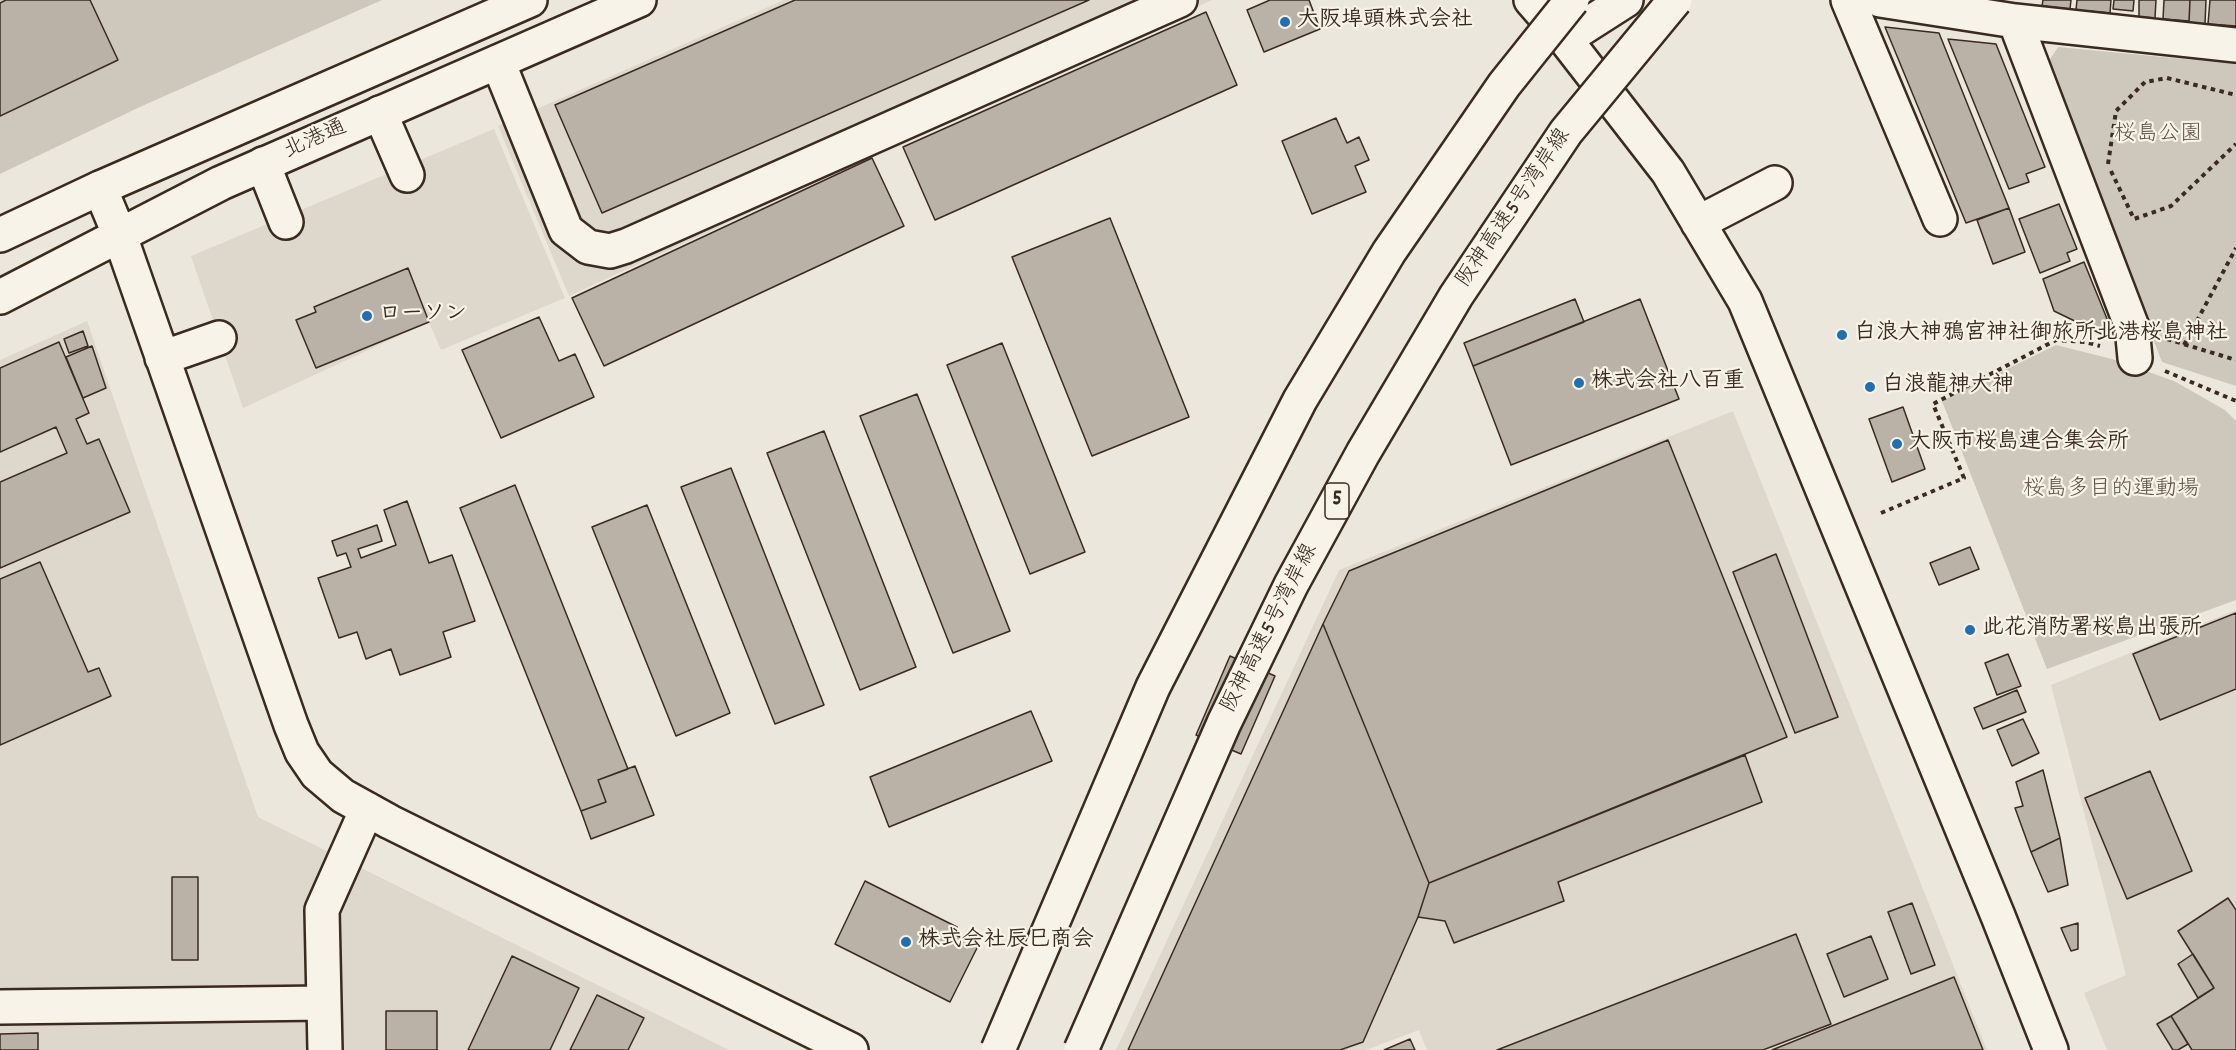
<!DOCTYPE html>
<html>
<head>
<meta charset="utf-8">
<style>
  body { margin:0 }
  canvas { display:block; background:#ece7dc }
</style>
</head>
<body>
<canvas width="2236" height="1050"></canvas>
<script>
const g = document.querySelector('canvas').getContext('2d');
g.lineJoin = 'round';
function paint(path, color) {
  g.fillStyle = color;
  g.fill(path, 'evenodd');
}
function toPath(rows) {
  const path = new Path2D();
  for (const r of rows) {
    path.moveTo(r[0], r[1]);
    for (let i = 2; i < r.length; i += 2) path.lineTo(r[i], r[i + 1]);
  }
  return path;
}
function strokePath(path, color, width, dash) {
  g.strokeStyle = color;
  g.lineWidth = width;
  g.lineCap = dash ? 'butt' : 'round';
  g.setLineDash(dash || []);
  g.stroke(path);
}
function label(font, color, halo, rows, align = 'center') {
  g.font = font + ' Dekko,"Klee One",sans-serif';
  g.lineWidth = 4.5;
  g.setLineDash([]);
  g.textBaseline = 'middle';
  g.strokeStyle = halo;
  g.fillStyle = color;
  for (const [text, x, y, turn = 0] of rows) {
    g.save();
    g.translate(x, y);
    g.rotate((+turn || 0) * Math.PI / 180);
    g.textAlign = isNaN(turn) ? turn : align;
    if (halo) g.strokeText(text, 0, 0);
    g.fillText(text, 0, 0);
    g.restore();
  }
}
const built = toPath([
  [784,0,1212,0,569,296,498,126],
  [494,129,565,298,441,350,429,322,243,408,191,256],
  [87,321,258,817,729,1050,0,1050,0,360],
  [1733,411,1987,1050,1427,1050,1419,1030,1366,1050,1116,1050,1339,570],
  [2236,610,2236,1050,2107,1050,2084,993,2126,975,2051,685]
]);
const green = toPath([
  [0,0,382,0,142,106,0,174],
  [2058,47,2236,64,2236,386,2162,362,2047,64],
  [2056,345,2112,359,2174,381,2225,410,2236,421,2236,600,2047,669,1942,401]
]);
const building = toPath([
  [6,0,90,0,118,60,0,116,0,3,6,0],
  [795,0,1089,0,602,213,555,105,795,0],
  [1270,0,1309,0,1320,29,1264,52,1247,10,1270,0],
  [2043,0,2071,0,2070,9,2042,6,2043,0],
  [2077,0,2111,0,2110,13,2076,10,2077,0],
  [2114,0,2134,0,2133,11,2113,9,2114,0],
  [2139,0,2156,0,2155,18,2139,17,2139,0],
  [2164,0,2190,0,2189,21,2163,19,2164,0],
  [2190,0,2206,0,2205,24,2189,23,2190,0],
  [2210,0,2236,0,2236,26,2208,24,2210,0],
  [1206,12,1237,85,935,220,903,147,1206,12],
  [1885,27,1939,33,2009,208,1966,223,1885,27],
  [1948,39,1996,44,2045,167,2026,174,2029,182,2009,189,1948,39],
  [1336,118,1347,143,1359,137,1369,160,1355,166,1366,192,1312,214,1282,141,1336,118],
  [872,158,904,226,604,366,572,298,872,158],
  [2059,204,2077,249,2067,253,2070,261,2040,273,2019,219,2059,204],
  [2009,208,2025,252,1993,264,1977,220,2009,208],
  [1110,218,1189,417,1092,456,1012,257,1110,218],
  [2084,262,2116,341,2054,311,2043,279,2084,262],
  [408,268,429,322,316,368,296,320,316,312,314,307,408,268],
  [1575,299,1584,322,1473,366,1464,343,1575,299],
  [1640,299,1679,399,1511,465,1473,366,1640,299],
  [539,317,559,361,575,354,594,397,501,438,462,350,539,317],
  [83,331,88,346,69,353,64,339,83,331],
  [59,342,89,413,76,419,87,444,99,439,130,512,0,568,0,482,67,453,56,427,0,452,0,368,59,342],
  [1002,343,1085,552,1030,574,947,365,1002,343],
  [92,346,106,388,83,398,66,357,92,346],
  [917,394,1010,631,953,653,860,416,917,394],
  [1903,407,1925,469,1892,482,1869,419,1903,407],
  [824,431,916,667,860,690,767,453,824,431],
  [1668,440,1787,737,1429,883,1323,624,1349,571,1668,440],
  [731,468,824,705,775,724,681,487,731,468],
  [515,485,628,769,598,780,606,802,581,811,460,508,515,485],
  [407,501,429,563,452,555,475,621,443,632,451,657,400,675,391,649,366,659,357,632,339,638,318,578,351,567,346,553,337,556,332,541,377,525,382,541,358,549,361,558,396,545,384,510,407,501],
  [647,505,730,713,676,736,592,527,647,505],
  [1970,547,1979,569,1939,585,1930,563,1970,547],
  [1776,554,1838,717,1795,733,1733,572,1776,554],
  [40,562,88,672,99,668,111,696,0,745,0,579,40,562],
  [2236,613,2236,689,2160,720,2133,654,2236,613],
  [1323,624,1429,883,1418,917,1363,1042,1340,1050,1128,1050,1323,624],
  [2008,654,2021,686,1997,695,1985,663,2008,654],
  [1230,656,1275,676,1241,754,1196,735,1230,656],
  [2017,690,2026,712,1983,729,1974,708,2017,690],
  [1031,711,1052,761,889,827,870,777,1031,711],
  [2023,719,2039,753,2012,766,1997,730,2023,719],
  [1745,755,1762,802,1558,882,1564,901,1454,943,1445,921,1418,917,1429,883,1745,755],
  [635,766,654,815,591,839,581,811,606,802,598,780,635,766],
  [2043,770,2060,838,2031,852,2015,808,2023,806,2016,782,2043,770],
  [2150,771,2192,871,2127,899,2085,798,2150,771],
  [2060,838,2068,885,2048,892,2031,852,2060,838],
  [172,877,198,877,198,960,172,960,172,877],
  [865,881,957,927,954,934,978,946,950,1002,835,944,865,881],
  [2228,898,2236,910,2236,1050,2192,1050,2171,1016,2214,988,2178,931,2228,898],
  [1912,903,1935,965,1911,974,1888,912,1912,903],
  [2078,923,2078,949,2071,951,2061,928,2078,923],
  [1796,934,1831,1024,1763,1050,1497,1050,1796,934],
  [1871,936,1888,979,1844,997,1827,954,1871,936],
  [2193,954,2214,988,2198,998,2178,964,2193,954],
  [512,956,579,988,550,1050,468,1050,512,956],
  [1954,977,1983,1050,1772,1050,1954,977],
  [597,995,644,1018,628,1050,570,1050,597,995],
  [386,1011,437,1011,437,1050,386,1050,386,1011],
  [2171,1016,2188,1044,2178,1050,2173,1050,2157,1024,2171,1016],
  [38,1033,38,1050,0,1050,0,1034,38,1033],
  [1410,1039,1415,1050,1384,1050,1410,1039]
]);
const path = toPath([
  [2108,164,2116,111,2145,82,2167,78,2236,95],
  [2111,171,2134,219,2171,206,2236,144],
  [2167,339,2236,360],
  [2184,345,2236,248],
  [2165,371,2236,401],
  [1881,513,1964,478,1933,404,2056,340,2085,342,2100,346]
]);
const minor = toPath([
  [1531,0,1565,39,1668,172,1745,301,1998,916,2051,1050],
  [1848,0,1940,219],
  [1880,0,2015,21,2236,45],
  [2015,21,2132,327,2135,358],
  [1565,39,1626,0],
  [498,62,566,230,588,247,610,251,626,246,1180,0],
  [380,113,407,175],
  [263,164,286,222],
  [100,188,120,236,291,725,302,752,317,774,343,796,390,822,851,1050],
  [1698,223,1775,183],
  [162,358,219,338],
  [0,1007,324,1003],
  [325,1050,322,910,367,809]
]);
const major = toPath([
  [0,235,100,188,530,0],
  [0,297,221,183,639,0]
]);
const highwayBridge = toPath([
  [998,1050,1153,687,1300,400,1389,252,1504,85,1572,0],
  [1081,1050,1224,723,1291,585,1363,453,1456,296,1566,132,1675,0]
]);
const markers = [
  [1285,22,6,"#1f6fb2"],
  [367,316,6,"#1f6fb2"],
  [1842,335,6,"#1f6fb2"],
  [1579,383,6,"#1f6fb2"],
  [1870,387,6,"#1f6fb2"],
  [1897,444,6,"#1f6fb2"],
  [1970,630,6,"#1f6fb2"],
  [906,942,6,"#1f6fb2"]
];
const shields = [
  [1337,501,24]
];
const shieldNames = [
  ["5",1337,501]
];
const poiNames = [
  ["大阪埠頭株式会社",1297,22],
  ["ローソン",379,316],
  ["白浪大神鴉宮神社御旅所北港桜島神社",1854,335],
  ["株式会社八百重",1591,383],
  ["白浪龍神大神",1882,387],
  ["大阪市桜島連合集会所",1909,444],
  ["此花消防署桜島出張所",1982,630],
  ["株式会社辰巳商会",918,942]
];
const parkNames = [
  ["桜島公園",2158,136],
  ["桜島多目的運動場",2111,491]
];
const streetNames = [
  ["北港通",316,141,-24],
  ["阪神高速5号湾岸線",1515,209,-56],
  ["阪神高速5号湾岸線",1271,629,-63]
];
paint(built, '#ddd7cc');
paint(green, '#cec8bc');
paint(building, '#bab2a7');
strokePath(building, '#3b2a1e', 1.5);
strokePath(minor, '#3b2a1e', 38);
strokePath(major, '#3b2a1e', 38);
strokePath(path, '#3b2a1e', 4, [4.5, 4.5]);
strokePath(minor, '#f7f3e8', 33);
strokePath(major, '#f7f3e8', 33);
strokePath(highwayBridge, '#3b2a1e', 38, []);
strokePath(highwayBridge, '#f7f3e8', 33);
for (const [x, y, r, color] of markers) {
  const dot = new Path2D();
  dot.arc(x, y, r, 0, 2 * Math.PI);
  g.fillStyle = color;
  g.fill(dot);
  strokePath(dot, '#f7f3e8', 2);
}
for (const [x, y, w] of shields) {
  const box = new Path2D();
  box.roundRect(x - w / 2, y - 18, w, 36, 4.5);
  g.fillStyle = '#f7f3e8';
  g.fill(box);
  strokePath(box, '#3b2a1e', 1.5);
}
label('bold 21px', '#3b2a1e', null, shieldNames);
label('bold 22px', '#3b2a1e', '#f7f3e8', poiNames, 'left');
label('22px', '#605246', '#f7f3e8', parkNames);
label('22px', '#3b2a1e', '#f7f3e8', streetNames);
</script>
</body>
</html>
